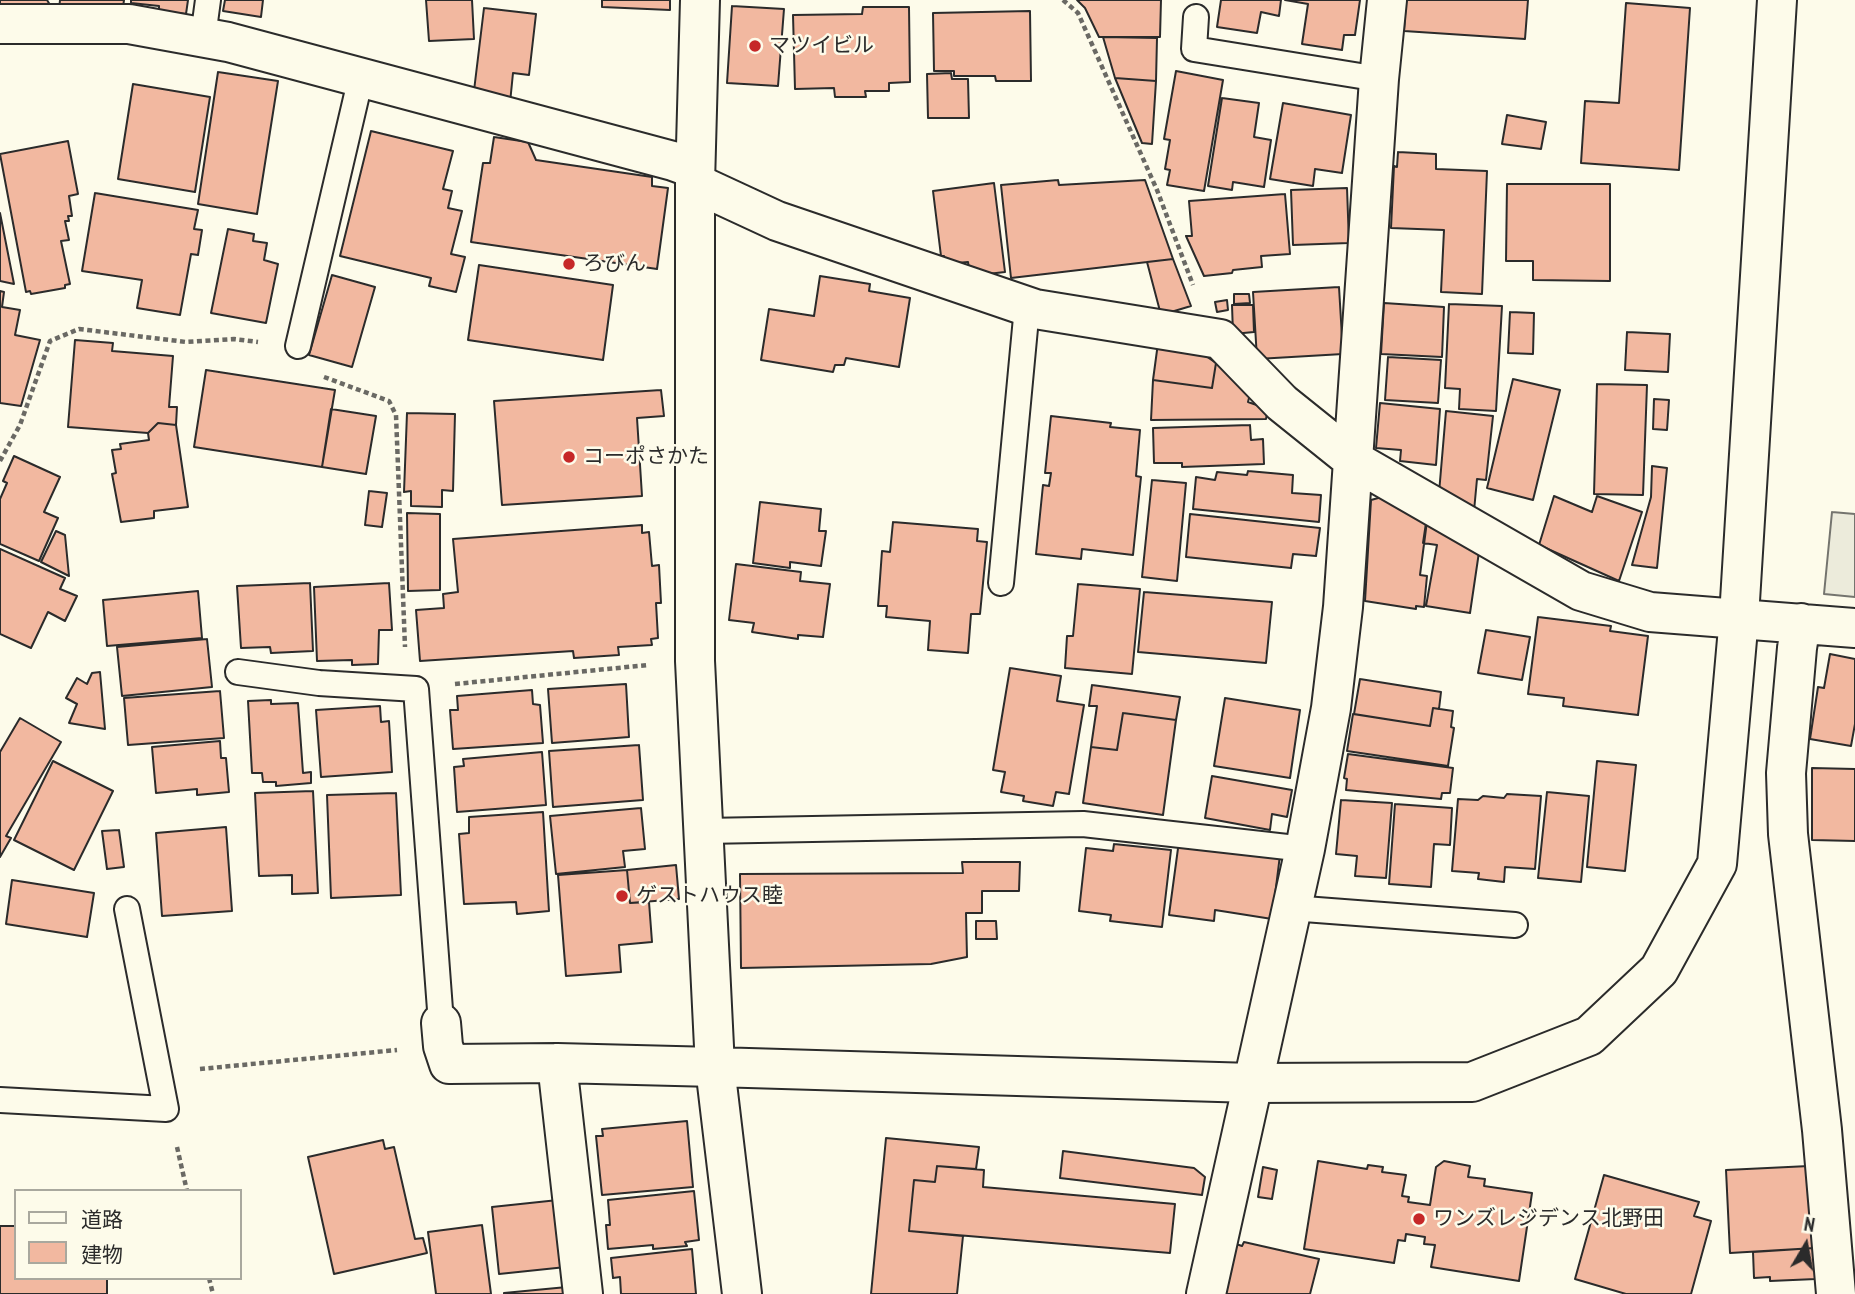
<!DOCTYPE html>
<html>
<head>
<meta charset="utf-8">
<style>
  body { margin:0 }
  #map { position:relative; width:1855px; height:1294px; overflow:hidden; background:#fdfbea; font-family:"PT Sans Narrow","Noto Sans JP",sans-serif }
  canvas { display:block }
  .legend { position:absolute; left:14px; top:1189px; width:228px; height:91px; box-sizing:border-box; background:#fdfbea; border:2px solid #a9a89e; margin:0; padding:9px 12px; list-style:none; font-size:21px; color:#2b2b2b }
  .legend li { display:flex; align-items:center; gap:14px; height:35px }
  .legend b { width:35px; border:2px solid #a9a89e }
  .north { position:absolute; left:1771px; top:1210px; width:70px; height:70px; -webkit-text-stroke:5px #fdfbea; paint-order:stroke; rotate:10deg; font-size:19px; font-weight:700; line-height:28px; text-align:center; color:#2b2b2b }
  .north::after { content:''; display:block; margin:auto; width:24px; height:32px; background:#2b2b2b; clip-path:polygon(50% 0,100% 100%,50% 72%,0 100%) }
</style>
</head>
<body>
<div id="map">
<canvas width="1855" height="1294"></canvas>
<ul class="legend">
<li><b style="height:9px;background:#fdfbea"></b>道路</li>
<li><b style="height:19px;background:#f2b8a0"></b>建物</li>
</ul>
<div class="north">N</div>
</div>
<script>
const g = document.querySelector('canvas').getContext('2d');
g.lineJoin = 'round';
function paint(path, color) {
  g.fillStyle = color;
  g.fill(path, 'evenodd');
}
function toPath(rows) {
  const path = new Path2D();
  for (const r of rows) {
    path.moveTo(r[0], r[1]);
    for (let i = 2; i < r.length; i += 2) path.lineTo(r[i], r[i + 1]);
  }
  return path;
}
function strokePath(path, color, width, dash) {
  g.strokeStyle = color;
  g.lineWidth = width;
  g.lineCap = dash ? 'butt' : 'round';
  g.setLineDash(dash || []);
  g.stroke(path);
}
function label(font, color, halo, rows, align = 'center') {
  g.font = font + ' "PT Sans Narrow","Noto Sans JP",sans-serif';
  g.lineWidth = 5;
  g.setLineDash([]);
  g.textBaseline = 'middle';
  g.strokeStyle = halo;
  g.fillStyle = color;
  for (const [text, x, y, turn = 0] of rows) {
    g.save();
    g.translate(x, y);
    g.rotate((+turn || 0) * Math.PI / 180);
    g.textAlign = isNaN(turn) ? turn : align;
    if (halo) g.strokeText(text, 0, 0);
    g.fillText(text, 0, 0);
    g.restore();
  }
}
const green = toPath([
  [1832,512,1855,514,1855,597,1824,594,1832,512]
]);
const building = toPath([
  [0,0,47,0,55,13,0,12,0,0],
  [60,0,124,0,123,7,59,10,60,0],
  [131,0,188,0,186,14,159,11,159,6,131,3,131,0],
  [225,0,263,0,261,17,223,11,225,0],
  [426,0,472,0,474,39,429,41,426,0],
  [602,0,670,0,670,10,602,7,602,0],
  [1077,0,1161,0,1160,37,1099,37,1085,8,1077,0],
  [1221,0,1281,0,1279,16,1261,12,1257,33,1217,27,1221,0],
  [1285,0,1360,0,1355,35,1344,35,1342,50,1302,44,1308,4,1285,0],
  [1406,0,1528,0,1525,39,1404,31,1406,0],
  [1626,3,1690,8,1679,170,1581,163,1585,101,1619,103,1626,3],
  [732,6,784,9,778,86,727,83,732,6],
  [863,7,909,7,910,82,889,83,889,91,865,91,866,97,835,97,834,88,795,89,793,15,862,14,863,7],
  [484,8,536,14,529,75,513,73,510,103,473,99,484,8],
  [1030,11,1031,81,996,81,995,76,954,76,954,71,934,71,933,13,1030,11],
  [1103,37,1157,38,1156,81,1115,78,1103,37],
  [1176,71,1223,80,1204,191,1167,185,1170,170,1165,169,1170,140,1164,139,1176,71],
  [218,72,278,81,257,214,198,204,218,72],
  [951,73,952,79,968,79,969,118,928,118,927,74,951,73],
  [1115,78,1156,81,1152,144,1142,143,1115,78],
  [133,84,210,97,195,192,118,179,133,84],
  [1222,98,1259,103,1254,137,1271,140,1264,187,1233,182,1232,190,1208,186,1222,98],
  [1283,103,1351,115,1342,173,1315,169,1313,186,1270,179,1283,103],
  [1507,115,1546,122,1541,149,1502,144,1507,115],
  [371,131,453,151,443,189,452,191,448,208,462,211,451,254,465,257,456,292,429,286,431,278,340,256,371,131],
  [494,137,528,142,536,160,652,177,652,186,668,188,657,269,471,242,483,163,490,163,494,137],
  [68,141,78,194,69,196,72,216,68,216,69,221,65,221,69,240,61,241,70,284,65,285,65,288,31,294,30,291,26,292,0,154,68,141],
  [1398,152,1436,154,1436,169,1487,171,1482,294,1441,292,1444,230,1391,228,1394,166,1397,167,1398,152],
  [1058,180,1059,185,1145,180,1173,259,1011,278,1001,185,1058,180],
  [994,183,1005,272,970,276,968,262,945,264,944,256,941,256,933,191,994,183],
  [1507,184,1610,184,1610,281,1533,280,1533,261,1506,261,1507,184],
  [1347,188,1349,243,1293,245,1291,190,1347,188],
  [95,193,198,210,194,229,202,230,198,255,191,254,180,315,137,308,142,280,82,271,95,193],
  [1285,194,1290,254,1261,256,1262,267,1233,270,1232,273,1204,276,1186,236,1192,236,1189,201,1285,194],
  [0,213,14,284,0,281,0,213],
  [228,229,254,234,253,241,267,243,264,260,278,264,266,323,211,313,228,229],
  [1173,259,1191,306,1161,315,1147,262,1173,259],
  [479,265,613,285,603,360,468,340,479,265],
  [332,275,375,287,352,367,309,355,332,275],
  [820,276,870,284,869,291,910,298,899,367,846,358,844,365,835,365,833,372,761,360,769,309,814,316,820,276],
  [1339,287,1343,354,1257,359,1253,292,1339,287],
  [0,291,4,292,2,307,20,310,15,335,40,340,21,406,0,403,0,291],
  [1234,294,1249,294,1250,303,1234,304,1234,294],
  [1227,300,1228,310,1217,312,1215,302,1227,300],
  [1384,303,1444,307,1442,357,1381,354,1384,303],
  [1449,304,1502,306,1496,411,1459,409,1460,389,1445,388,1449,304],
  [1232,305,1253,305,1254,332,1233,334,1232,305],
  [1510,312,1534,313,1533,354,1508,353,1510,312],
  [1627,332,1670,334,1668,372,1625,370,1627,332],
  [75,340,113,343,112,351,173,356,169,407,177,407,176,425,158,423,148,433,68,427,75,340],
  [1158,343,1193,347,1216,363,1212,388,1153,380,1158,343],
  [1388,357,1441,360,1438,403,1385,400,1388,357],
  [1216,363,1250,394,1248,402,1268,409,1266,419,1151,420,1153,380,1212,388,1216,363],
  [206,370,335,390,322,467,194,447,206,370],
  [1513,379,1560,390,1533,500,1487,488,1513,379],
  [1597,384,1647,385,1643,495,1594,494,1597,384],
  [661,390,664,416,637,418,642,496,502,505,494,401,661,390],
  [1654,399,1669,400,1667,430,1653,429,1654,399],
  [1380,403,1440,409,1436,465,1400,461,1401,450,1376,448,1380,403],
  [331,409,376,416,366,474,322,467,331,409],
  [1446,411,1493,416,1486,480,1477,479,1474,511,1439,493,1446,411],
  [407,413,455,414,453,491,442,490,442,507,411,506,411,491,404,492,407,413],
  [1051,416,1111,423,1110,427,1140,430,1136,476,1141,477,1133,555,1082,549,1081,559,1036,554,1043,485,1049,486,1051,473,1045,473,1051,416],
  [158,423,176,425,188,507,154,511,154,518,121,522,112,474,116,473,112,450,121,449,120,444,149,440,148,433,158,423],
  [1250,425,1251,440,1263,439,1264,464,1182,467,1182,463,1154,463,1153,428,1250,425],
  [14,456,60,477,44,512,58,518,39,561,0,544,0,499,7,483,3,481,14,456],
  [1652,466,1667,468,1657,568,1632,565,1651,497,1652,466],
  [1248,471,1293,475,1292,493,1321,495,1319,522,1193,509,1196,477,1215,480,1217,472,1247,475,1248,471],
  [1152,480,1186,483,1177,581,1142,577,1152,480],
  [369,491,387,493,382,527,365,525,369,491],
  [1554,496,1592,512,1597,496,1642,512,1619,581,1539,545,1554,496],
  [1382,497,1427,521,1420,575,1427,576,1424,607,1416,606,1416,609,1365,601,1371,500,1382,497],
  [760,502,821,509,819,531,826,531,821,566,790,562,790,568,753,563,760,502],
  [407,513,440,514,440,590,408,591,407,513],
  [1190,514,1320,528,1316,556,1293,554,1291,568,1186,557,1190,514],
  [893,522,978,529,977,541,987,542,980,614,971,614,968,653,928,650,930,621,886,617,887,606,878,606,882,551,890,552,893,522],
  [1426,523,1479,552,1470,613,1426,606,1437,545,1423,543,1426,523],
  [642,525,642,533,649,532,652,566,659,565,661,603,656,603,658,638,651,639,652,645,618,647,619,655,574,658,573,651,420,661,416,610,444,608,443,594,458,592,453,539,642,525],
  [56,531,65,535,69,576,41,562,56,531],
  [0,549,65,578,60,589,77,596,65,621,48,612,31,648,0,634,0,549],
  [736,564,801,572,800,581,830,584,823,637,798,635,798,639,752,632,754,623,729,620,736,564],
  [310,583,313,651,271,653,270,647,241,648,237,586,310,583],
  [389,583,392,630,379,630,378,664,352,665,352,660,317,661,314,587,389,583],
  [1078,584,1140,589,1132,674,1065,668,1067,636,1073,636,1078,584],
  [198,591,202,638,107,646,103,600,198,591],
  [1144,592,1272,602,1266,663,1138,652,1144,592],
  [1538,617,1611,626,1610,631,1648,636,1638,715,1563,706,1564,698,1528,694,1538,617],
  [1486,630,1530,637,1522,680,1478,673,1486,630],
  [207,639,212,687,122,696,117,647,207,639],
  [1830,654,1855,659,1855,724,1851,746,1810,739,1818,687,1824,688,1830,654],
  [1010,668,1061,676,1057,701,1084,705,1069,794,1056,792,1053,806,1023,801,1024,796,1001,792,1005,772,993,770,1010,668],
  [100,672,105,729,69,723,77,704,66,698,77,678,87,684,92,673,100,672],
  [1360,679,1441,692,1439,709,1433,708,1430,726,1354,714,1360,679],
  [626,684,629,737,552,743,548,689,626,684],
  [1092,685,1180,697,1176,720,1123,713,1117,750,1091,747,1097,706,1089,706,1092,685],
  [532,690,533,704,540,705,543,743,453,749,450,710,458,710,457,696,532,690],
  [220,691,224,738,128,745,124,698,220,691],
  [1225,698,1300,710,1290,778,1214,766,1225,698],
  [271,700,271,704,298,703,303,773,311,772,311,783,276,786,276,782,263,782,262,773,252,773,248,701,271,700],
  [380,706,381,722,389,721,392,772,321,777,316,710,380,706],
  [1433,708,1453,711,1451,727,1454,728,1448,766,1347,751,1353,714,1430,726,1433,708],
  [1123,713,1176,720,1163,815,1083,803,1091,747,1117,750,1123,713],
  [20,718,61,742,6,836,11,838,0,857,0,752,20,718],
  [220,741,221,758,226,758,229,792,197,795,197,789,156,793,152,747,220,741],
  [639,745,643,800,553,807,549,751,639,745],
  [542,752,546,805,457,812,454,767,464,766,463,759,542,752],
  [1348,754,1453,768,1450,793,1442,793,1441,799,1346,790,1347,779,1344,778,1348,754],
  [53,761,113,791,74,870,14,840,53,761],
  [1597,761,1636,765,1625,871,1587,867,1597,761],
  [1812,768,1855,769,1855,841,1812,840,1812,768],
  [1212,776,1292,790,1287,817,1272,814,1270,830,1205,818,1212,776],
  [313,791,318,893,292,894,292,875,259,876,255,793,313,791],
  [1547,792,1589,796,1581,882,1538,878,1547,792],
  [396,793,401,895,331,898,327,795,396,793],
  [1507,794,1541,796,1535,869,1505,867,1504,882,1478,879,1479,873,1452,871,1458,799,1478,800,1483,796,1504,798,1507,794],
  [1341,800,1392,803,1386,878,1355,876,1357,856,1336,854,1341,800],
  [1395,804,1452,808,1450,845,1434,844,1431,887,1389,884,1395,804],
  [641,808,645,849,623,851,625,867,556,874,550,816,641,808],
  [543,812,549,911,517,914,516,902,464,904,459,834,469,833,469,817,543,812],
  [226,827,232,911,162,916,156,833,226,827],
  [119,830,124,867,107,869,102,831,119,830],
  [1179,841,1280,855,1272,919,1215,910,1214,921,1169,915,1179,841],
  [1114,844,1171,850,1162,927,1110,921,1111,915,1079,911,1086,848,1113,851,1114,844],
  [962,862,1020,862,1019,891,982,891,982,913,966,913,967,957,931,964,741,968,740,874,963,873,962,862],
  [676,865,679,899,630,903,627,870,676,865],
  [627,870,630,903,649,902,652,942,619,945,621,972,566,976,558,875,627,870],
  [12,880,94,893,87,937,6,924,12,880],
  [976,921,996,921,997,939,976,939,976,921],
  [687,1121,693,1187,602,1195,596,1136,603,1136,602,1129,687,1121],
  [886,1138,979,1147,976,1169,937,1166,935,1182,914,1180,909,1231,963,1236,957,1294,871,1294,886,1138],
  [383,1140,385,1149,394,1147,415,1239,423,1238,427,1253,334,1274,308,1157,383,1140],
  [1063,1151,1194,1168,1205,1177,1202,1195,1060,1178,1063,1151],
  [1318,1161,1367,1169,1368,1165,1383,1167,1382,1172,1406,1175,1402,1196,1409,1197,1408,1202,1430,1205,1436,1167,1444,1161,1470,1166,1468,1177,1485,1179,1484,1186,1532,1193,1519,1281,1431,1267,1435,1245,1424,1244,1425,1237,1406,1234,1405,1241,1398,1240,1394,1263,1304,1249,1318,1161],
  [937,1166,984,1170,983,1187,1175,1204,1170,1253,909,1231,914,1180,935,1182,937,1166],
  [1809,1166,1815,1248,1730,1253,1726,1170,1809,1166],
  [1263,1167,1277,1170,1272,1199,1258,1197,1263,1167],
  [1604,1175,1699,1202,1694,1216,1711,1221,1691,1294,1626,1294,1575,1279,1604,1175],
  [694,1191,699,1240,685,1242,687,1246,653,1249,653,1245,608,1249,606,1225,610,1225,608,1200,694,1191],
  [558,1200,566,1267,499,1274,492,1207,558,1200],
  [482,1225,491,1294,436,1294,428,1232,482,1225],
  [0,1226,16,1226,16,1278,107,1278,107,1294,0,1294,0,1226],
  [1244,1242,1319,1259,1310,1294,1224,1294,1236,1244,1242,1246,1244,1242],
  [1815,1248,1816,1279,1770,1281,1770,1277,1754,1278,1753,1252,1815,1248],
  [692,1249,696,1294,621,1294,620,1277,613,1278,611,1258,692,1249],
  [567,1287,567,1294,504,1294,504,1293,567,1287]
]);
const path = toPath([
  [1063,0,1078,13,1157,190,1193,285],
  [324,377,389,401,396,415,405,647],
  [0,461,20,425,50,341,79,329,186,342,234,339,258,342],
  [455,684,648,665],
  [200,1069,397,1050],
  [177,1147,187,1191],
  [209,1278,213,1294]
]);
const lane = toPath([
  [1196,17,1194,49,1379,79],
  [203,37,208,0],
  [298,346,361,77],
  [1001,583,1027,307],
  [238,672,319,683,416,689,441,1023],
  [704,831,1083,824,1305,849],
  [1291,908,1515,925],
  [0,1100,166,1109,127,909]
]);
const street = toPath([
  [0,24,129,24,228,42,673,161,695,169],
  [695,183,777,221,1035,309,1220,339,1282,403,1353,460,1581,591,1650,612,1855,628],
  [1801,623,1797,648,1786,773,1788,834,1822,1130,1836,1294],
  [441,1023,443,1046,449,1064,557,1063,715,1067],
  [557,1063,583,1294],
  [1206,1294,1305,849,1331,708,1343,607,1379,79,1387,0]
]);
const secondary = toPath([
  [700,0,695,183,695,661,715,1067,742,1294],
  [715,1067,1252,1083,1472,1082,1589,1036,1659,970,1717,864,1739,617,1777,0]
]);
const markers = [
  [755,46,7,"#c62828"],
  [569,264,7,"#c62828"],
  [569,457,7,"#c62828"],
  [622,896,7,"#c62828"],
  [1419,1219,7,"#c62828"]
];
const poiNames = [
  ["マツイビル",769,46],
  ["ろびん",583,264],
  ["コーポさかた",583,457],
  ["ゲストハウス睦",636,896],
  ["ワンズレジデンス北野田",1433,1219]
];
paint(green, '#ecebdb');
strokePath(green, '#74746e', 2);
paint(building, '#f2b8a0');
strokePath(building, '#2b2b2b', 2);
strokePath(lane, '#2b2b2b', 28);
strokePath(street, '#2b2b2b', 42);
strokePath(secondary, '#2b2b2b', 42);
strokePath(path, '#6a6964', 4.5, [5, 3.5]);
strokePath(lane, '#fdfbea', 24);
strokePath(street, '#fdfbea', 38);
strokePath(secondary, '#fdfbea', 38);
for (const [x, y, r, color] of markers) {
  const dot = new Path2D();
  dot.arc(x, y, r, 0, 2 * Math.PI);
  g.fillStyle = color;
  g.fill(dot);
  strokePath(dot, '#fdfbea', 2.5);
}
label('21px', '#2b2b2b', '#fdfbea', poiNames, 'left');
</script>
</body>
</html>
